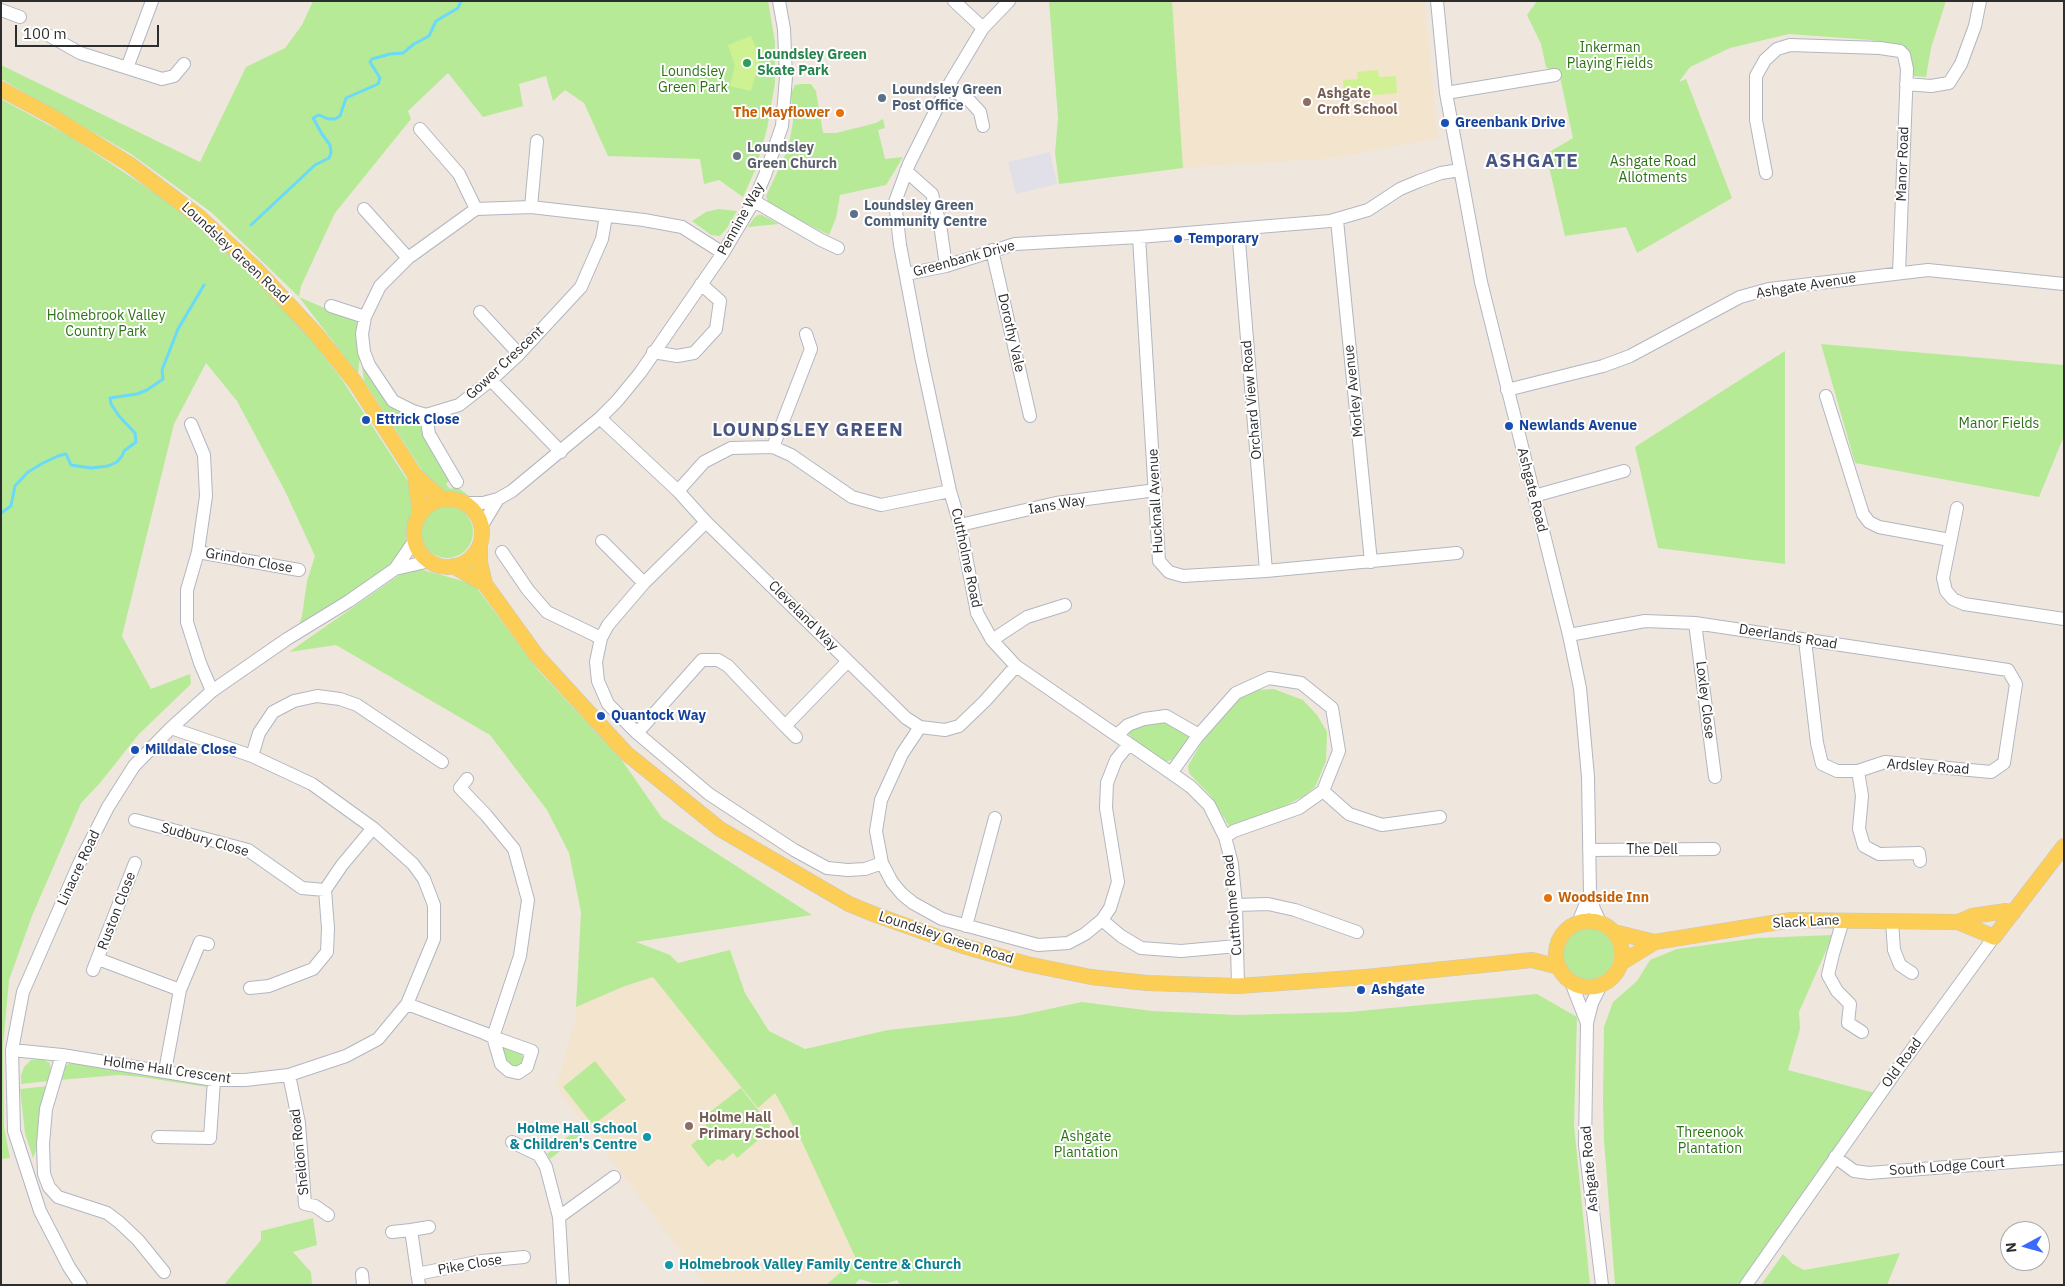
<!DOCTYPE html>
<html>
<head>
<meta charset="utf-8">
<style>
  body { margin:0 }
  #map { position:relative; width:2065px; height:1286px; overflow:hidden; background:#efe7de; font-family:"IBM Plex Sans",sans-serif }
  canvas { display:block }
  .frame { position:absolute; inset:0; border:2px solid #2d2d2d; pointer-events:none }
  .north { position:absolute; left:2000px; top:1221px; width:50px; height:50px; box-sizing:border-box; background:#fff; border:1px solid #ababab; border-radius:50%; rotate:264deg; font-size:14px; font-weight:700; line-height:20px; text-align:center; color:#2d2d2d }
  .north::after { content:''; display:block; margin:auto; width:18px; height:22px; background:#3c6aff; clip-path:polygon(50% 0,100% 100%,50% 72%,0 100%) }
  .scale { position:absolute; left:15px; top:25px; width:144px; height:22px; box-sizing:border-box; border:2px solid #2d2d2d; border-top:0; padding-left:6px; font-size:15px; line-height:18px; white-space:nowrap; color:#2d2d2d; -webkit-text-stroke:4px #fff; paint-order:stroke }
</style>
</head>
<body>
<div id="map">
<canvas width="2065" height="1286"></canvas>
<div class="frame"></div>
<div class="north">N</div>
<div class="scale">100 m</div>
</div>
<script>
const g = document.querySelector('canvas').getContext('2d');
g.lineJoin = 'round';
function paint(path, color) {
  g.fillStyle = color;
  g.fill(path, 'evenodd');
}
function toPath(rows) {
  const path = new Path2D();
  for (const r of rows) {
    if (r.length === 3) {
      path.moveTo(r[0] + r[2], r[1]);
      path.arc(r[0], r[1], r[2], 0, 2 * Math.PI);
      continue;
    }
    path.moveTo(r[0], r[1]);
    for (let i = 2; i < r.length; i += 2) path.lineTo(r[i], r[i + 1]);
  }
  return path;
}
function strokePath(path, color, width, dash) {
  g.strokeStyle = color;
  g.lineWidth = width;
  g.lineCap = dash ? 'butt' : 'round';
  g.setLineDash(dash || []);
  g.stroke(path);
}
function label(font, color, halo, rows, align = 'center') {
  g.font = font + ' "IBM Plex Sans",sans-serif';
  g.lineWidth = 4;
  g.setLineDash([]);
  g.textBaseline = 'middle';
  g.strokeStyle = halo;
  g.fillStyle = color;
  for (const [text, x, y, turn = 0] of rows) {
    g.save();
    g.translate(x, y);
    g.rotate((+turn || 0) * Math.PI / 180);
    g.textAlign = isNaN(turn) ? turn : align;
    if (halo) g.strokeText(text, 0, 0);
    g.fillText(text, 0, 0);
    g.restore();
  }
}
const industrial = toPath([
  [1050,152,1057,184,1016,194,1008,162]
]);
const education = toPath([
  [1172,1,1424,1,1438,138,1334,158,1183,168],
  [653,977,758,1108,774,1093,803,1144,856,1259,826,1285,706,1285,556,1087,576,1018,576,1007,625,986]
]);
const green = toPath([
  [313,1,768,1,775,42,775,83,767,129,756,168,743,197,719,180,704,184,700,159,608,156,584,103,565,90,553,101,546,76,519,84,523,106,483,117,448,73,408,111,411,119,335,213,301,286,299,297,357,322,360,355,358,374,299,297,211,212,131,154,1,79,1,65,200,162,246,67,285,48,302,25],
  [1049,1,1172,1,1183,168,1059,184,1055,153,1058,118],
  [1537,1,1946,1,1931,48,1926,77,1914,76,1908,49,1871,40,1789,34,1730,48,1690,67,1679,82,1686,79,1732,198,1637,253,1626,227,1565,236,1546,154,1573,138,1560,77,1546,67,1541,44,1527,15],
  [800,84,811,84,816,91,823,133,836,133,876,123,883,119,885,128,878,130,885,159,903,157,886,185,840,195,836,218,829,235,769,205,766,196,788,149,793,122,791,93,795,85],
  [1,99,71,137,155,193,197,225,255,277,310,338,343,381,408,481,412,494,412,509,405,546,392,564,298,628,302,616,307,581,315,556,285,491,237,401,206,363,174,424,122,636,151,689,190,674,191,684,138,735,100,783,81,803,32,916,9,980,3,1047,4,1127,10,1158,1,1159],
  [718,209,737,211,727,228,720,236,711,235,692,221,706,212],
  [758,215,762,215,779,224,748,227,754,218],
  [1821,344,2064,365,2064,436,2039,497,1855,463],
  [1785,351,1785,564,1658,548,1635,447],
  [362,365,390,406,421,420,449,481,446,484,450,489,457,487,472,498,442,491,427,478,364,381],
  [447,532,26],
  [408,569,423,570,474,584,538,670,621,759,662,818,812,915,636,942,670,955,678,963,730,950,745,993,769,1031,805,1049,888,1030,1016,1016,1082,1002,1152,1011,1237,1015,1349,1012,1537,994,1577,1017,1574,1125,1590,1285,900,1285,897,1280,888,1283,873,1283,860,1279,854,1285,826,1285,856,1259,803,1144,775,1093,758,1108,653,977,625,986,576,1007,581,912,569,853,547,810,490,735,336,645,289,652],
  [1274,689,1303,700,1317,715,1327,732,1326,761,1315,787,1304,796,1273,812,1239,825,1229,826,1211,796,1189,773,1188,766,1200,745,1231,701,1256,690],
  [1150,721,1170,723,1189,736,1189,742,1178,758,1164,762,1136,743,1128,733,1129,730],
  [1588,954,26],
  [1833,935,1799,1012,1800,1029,1788,1070,1875,1093,1740,1285,1615,1285,1604,1140,1603,1100,1604,1027,1613,1002,1637,981,1650,960,1677,949,1757,938],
  [503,1047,519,1051,522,1054,523,1059,519,1066,515,1067,508,1063,501,1050],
  [42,1059,50,1063,51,1072,49,1081,21,1084,21,1075,24,1067,31,1060],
  [595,1061,626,1100,593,1125,563,1087],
  [72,1062,200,1082,207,1087,141,1077,118,1075,59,1080,64,1067],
  [48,1086,38,1118,39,1143,33,1158,25,1133,20,1089],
  [741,1088,772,1128,737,1158,733,1153,723,1161,718,1159,708,1167,691,1145,705,1134,702,1129,707,1124,702,1118],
  [579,1127,583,1133,550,1159,547,1154],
  [313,1218,317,1245,293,1252,311,1272,312,1285,224,1285,261,1240,261,1231],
  [1900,1253,1887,1285,1761,1285,1783,1254,1793,1264,1804,1270]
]);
const pitch = toPath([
  [751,36,760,59,751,91,730,86,735,66,728,45],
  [1378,70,1379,77,1396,76,1397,93,1344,98,1343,80,1358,79,1357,72]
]);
const stream = toPath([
  [251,225,315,165,329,158,331,153,330,145,322,134,313,118,319,115,328,119,335,119,340,116,346,98,378,84,380,78,370,62,372,59,390,54,403,53,414,44,429,36,436,21,458,8,461,1],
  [1,513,11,506,15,486,28,472,43,463,58,456,66,454,71,465,91,468,108,466,117,462,122,456,124,451,136,442,135,433,119,416,111,404,110,398,137,394,147,390,163,379,162,370,178,329,204,285]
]);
const minor = toPath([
  [954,1,983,28],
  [1009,1,983,28,947,88,909,164,895,202,900,245,921,356,950,491,960,525,977,613,992,640,1016,666,1177,777,1191,787,1209,805,1225,837,1232,864,1236,905,1238,986],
  [1437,1,1446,93,1481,282,1569,635,1580,688,1588,777,1590,893,1594,909,1600,922],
  [1,10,20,17],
  [50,36,80,53,162,79,174,76,184,64],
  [127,68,152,1],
  [1906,84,1931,86,1949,83,1961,64,1975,26,1980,1],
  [947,88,968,99,980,112,983,126],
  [1446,93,1555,75],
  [420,129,459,174,476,209],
  [906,171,932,194,940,224,946,266],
  [1766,173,1756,120,1756,76,1765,60,1777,49,1790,45,1880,48,1900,51,1904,55,1907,69,1899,273],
  [754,201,821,240,838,248],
  [531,207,537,141],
  [364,209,408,258],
  [606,216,602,239,581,287,519,354,491,380,459,405,426,415,413,411,393,401,369,365,364,352,362,334,365,317,380,286,408,258,476,209,531,207,644,220,682,227,723,253],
  [1337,220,1371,562],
  [1238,229,1266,571],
  [1139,237,1159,561,1169,572,1183,576,1266,571,1457,553],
  [992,250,1030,416],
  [906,274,946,266,1015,244,1139,237,1330,221,1368,210,1400,189,1419,181,1441,173,1460,170],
  [331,306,365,317],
  [480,312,519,354],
  [653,352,677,356,694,353,716,329,720,301,701,284],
  [491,380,561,452],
  [1507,390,1603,366,1630,356,1740,297,1769,289,1928,270,2064,284],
  [1826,396,1863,514,1869,522,1879,527,1950,540],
  [426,415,429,434,457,482],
  [600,418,678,491,706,522,906,718,920,727,945,730,959,726,985,701,1016,666],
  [191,424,204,455,206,496,198,552,187,590,187,622,200,663,212,691],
  [773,447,811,349,806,334],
  [678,491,704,462,731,448,773,447,791,455,852,497,881,505,950,491],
  [1534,496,1624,471],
  [464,503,483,503,498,499,512,491,600,418,617,401,640,373,723,253,754,201,765,175,782,126,786,77,784,29,779,1],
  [1957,508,1943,578,1946,591,1953,599,1964,604,2064,619],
  [706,522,644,583,608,625,601,638,596,662,598,681,608,704,637,733,709,794,794,850,827,868,848,870,865,869,882,863],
  [960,525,1056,503,1156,490],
  [481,527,498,499],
  [602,541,644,583],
  [198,552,299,570],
  [502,552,528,590,547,612,601,638],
  [395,569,430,561],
  [1695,623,1715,777],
  [1569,635,1645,621,1695,623,2008,670,2016,684,2004,763,1991,772,1885,762,1858,771,1837,771,1822,764,1817,743,1805,640],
  [992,640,1027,617,1065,605],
  [785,726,796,737],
  [920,727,902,754,881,800,876,831,882,863,892,882,902,894,913,903,942,919,1038,945,1068,943,1085,934,1102,920,1110,908,1118,882,1106,808,1107,783,1116,760,1129,744],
  [637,733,702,660,718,660,728,666,785,726,848,661],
  [1117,735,1128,725,1144,719,1166,716,1199,735],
  [252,756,259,733,273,712,294,701,317,696,340,699,357,705,442,762],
  [1858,771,1862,796,1859,829,1864,846,1879,854,1919,853,1920,861],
  [1172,772,1197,737,1236,693,1269,678,1301,683,1332,708,1339,751,1323,791,1299,808,1234,831,1225,837],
  [1323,791,1349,814,1382,825,1440,817],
  [135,820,248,850,302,888,325,890],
  [1589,850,1714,849],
  [1236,905,1268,904,1295,910,1357,932],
  [1102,920,1121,936,1141,948,1181,951,1237,946],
  [1843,920,1833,954,1828,975,1837,991,1850,1004,1848,1023,1862,1032],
  [1892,921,1894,950,1900,965,1912,973],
  [1578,923,1590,893],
  [966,926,995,818],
  [98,959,180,990],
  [93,970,135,863],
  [1571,982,1587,1023],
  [1601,985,1592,1003,1587,1023,1585,1145,1602,1285],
  [250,988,269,986,313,969,327,952,328,928,325,890,342,865,373,828],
  [407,1004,484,1033,493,1037,532,1051,527,1067,518,1073,509,1071,501,1064,493,1037,520,956,528,900,514,849,486,815,460,788,467,779],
  [12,1050,62,1055,214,1080,245,1080,289,1075,346,1056,378,1039,407,1004,434,939,434,905,424,879,413,864,373,828,312,784,252,756,171,728],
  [62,1055,46,1109,43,1144,44,1174,49,1187,58,1197,107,1213,119,1222,138,1240,164,1272],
  [165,1071,180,990,200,942,208,944],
  [289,1075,299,1123,305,1204,315,1206,328,1215],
  [158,1137,210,1138,214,1080],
  [512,1142,539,1155,546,1167,559,1217,563,1285],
  [1835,1157,1854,1171,1869,1173,2064,1158],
  [559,1217,614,1177],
  [411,1230,429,1227],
  [392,1232,411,1230,419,1285],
  [362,1274,363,1285],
  [417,1274,482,1261,524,1257],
  [81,1285,69,1267,40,1211,14,1131,12,1050,23,992,79,864,108,807,134,766,171,728,212,691,287,639,349,601,395,569,415,540],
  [1746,1285,1897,1070,1994,937]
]);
const major = toPath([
  [1,89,53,117,129,164,198,216,256,269,317,335,355,382,415,475,443,500],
  [415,475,420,515],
  [448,533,34],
  [480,545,480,562,485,584,537,656,626,753,720,829,849,904,876,915,963,946,1027,964,1091,977,1147,983,1238,986,1366,977,1532,960,1559,967],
  [453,566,485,584],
  [1589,954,33],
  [1958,922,1994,937,2064,846],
  [1614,932,1655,942],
  [1621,963,1655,942,1791,920,1958,922,1972,916,2006,911,2013,913]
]);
const markers = [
  [747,63,5,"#2e9e5b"],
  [882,98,5,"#5c6f8a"],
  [1307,102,5,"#8d6e63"],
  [840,113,5,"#e8710a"],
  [1445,123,5,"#1a4fb4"],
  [737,156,5,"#6b7280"],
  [854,214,5,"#5c6f8a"],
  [1178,239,5,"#1a4fb4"],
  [366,420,5,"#1a4fb4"],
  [1509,426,5,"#1a4fb4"],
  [601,716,5,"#1a4fb4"],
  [135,750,5,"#1a4fb4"],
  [1548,898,5,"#e8710a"],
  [1361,990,5,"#1a4fb4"],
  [689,1126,5,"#8d6e63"],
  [647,1137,5,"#0f9aa8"],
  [669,1265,5,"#0f9aa8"]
];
const parkNames = [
  ["Inkerman",1610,48],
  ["Playing Fields",1610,64],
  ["Loundsley",693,72],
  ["Green Park",693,88],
  ["Ashgate Road",1653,162],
  ["Allotments",1653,178],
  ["Holmebrook Valley",106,316],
  ["Country Park",106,332],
  ["Manor Fields",1999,424],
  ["Threenook",1710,1133],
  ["Plantation",1710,1149],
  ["Ashgate",1086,1137],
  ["Plantation",1086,1153]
];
const leisureNames = [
  ["Loundsley Green",757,55],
  ["Skate Park",757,71]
];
const serviceNames = [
  ["Loundsley Green",892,90],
  ["Post Office",892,106],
  ["Loundsley Green",864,206],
  ["Community Centre",864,222]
];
const educationNames = [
  ["Ashgate",1317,94],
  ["Croft School",1317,110],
  ["Holme Hall",699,1118],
  ["Primary School",699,1134]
];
const foodNames = [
  ["The Mayflower",830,113],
  ["Woodside Inn",1558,898,"left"]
];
const transitNames = [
  ["Greenbank Drive",1455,123],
  ["Temporary",1188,239],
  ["Ettrick Close",376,420],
  ["Newlands Avenue",1519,426],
  ["Quantock Way",611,716],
  ["Milldale Close",145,750],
  ["Ashgate",1371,990]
];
const worshipNames = [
  ["Loundsley",747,148],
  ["Green Church",747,164]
];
const streetNames = [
  ["Manor Road",1903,164,-88],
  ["Pennine Way",741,219,-61],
  ["Loundsley Green Road",235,253,43],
  ["Greenbank Drive",964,259,-15],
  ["Ashgate Avenue",1806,286,-9],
  ["Dorothy Vale",1011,333,77],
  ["Gower Crescent",505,363,-43],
  ["Morley Avenue",1354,391,-96],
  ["Orchard View Road",1252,400,-95],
  ["Ashgate Road",1532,490,76],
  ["Hucknall Avenue",1156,501,-93],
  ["Ians Way",1057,505,-10],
  ["Cuttholme Road",966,558,78],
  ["Grindon Close",249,561,10],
  ["Cleveland Way",803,616,45],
  ["Deerlands Road",1788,637,9],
  ["Loxley Close",1705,700,83],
  ["Ardsley Road",1928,767,4],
  ["Sudbury Close",205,840,16],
  ["The Dell",1652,850],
  ["Linacre Road",79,868,-65],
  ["Cuttholme Road",1233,905,-95],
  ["Ruston Close",117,911,-69],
  ["Slack Lane",1806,922,-3],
  ["Loundsley Green Road",946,938,18],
  ["Old Road",1902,1063,-54],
  ["Holme Hall Crescent",167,1070,8],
  ["Sheldon Road",300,1152,-96],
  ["South Lodge Court",1947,1167,-4],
  ["Ashgate Road",1590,1169,-95],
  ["Pike Close",470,1265,-10]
];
const cultureNames = [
  ["Holme Hall School",637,1129],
  ["& Children's Centre",637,1145],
  ["Holmebrook Valley Family Centre & Church",679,1265,"left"]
];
const districtNames = [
  ["ASHGATE",1532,162],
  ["LOUNDSLEY GREEN",808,431]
];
paint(industrial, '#e1dfe8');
paint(education, '#f2e4cd');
paint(green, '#b7ea96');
paint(pitch, '#cef291');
strokePath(stream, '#69daf9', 3);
strokePath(minor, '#b2b6c1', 14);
strokePath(major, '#c8c8c8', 16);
strokePath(minor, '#fff', 12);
strokePath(major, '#fdce56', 15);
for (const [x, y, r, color] of markers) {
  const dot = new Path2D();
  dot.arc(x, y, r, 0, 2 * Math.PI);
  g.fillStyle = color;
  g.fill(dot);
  strokePath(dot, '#fff', 2);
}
label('14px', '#2c7214', '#fff', parkNames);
label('bold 14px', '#27864d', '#fff', leisureNames, 'left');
label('bold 14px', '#4e5e75', '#fff', serviceNames, 'left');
label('bold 14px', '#785e54', '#fff', educationNames, 'left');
label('bold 14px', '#c56008', '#fff', foodNames, 'right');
label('bold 14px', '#164399', '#fff', transitNames, 'left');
label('bold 14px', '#5b616d', '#fff', worshipNames, 'left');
label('14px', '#2d2d2d', '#fff', streetNames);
label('bold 14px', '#0d838f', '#fff', cultureNames, 'right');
g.letterSpacing = '1px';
label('bold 19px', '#485582', '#fff', districtNames);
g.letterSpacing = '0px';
</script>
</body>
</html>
